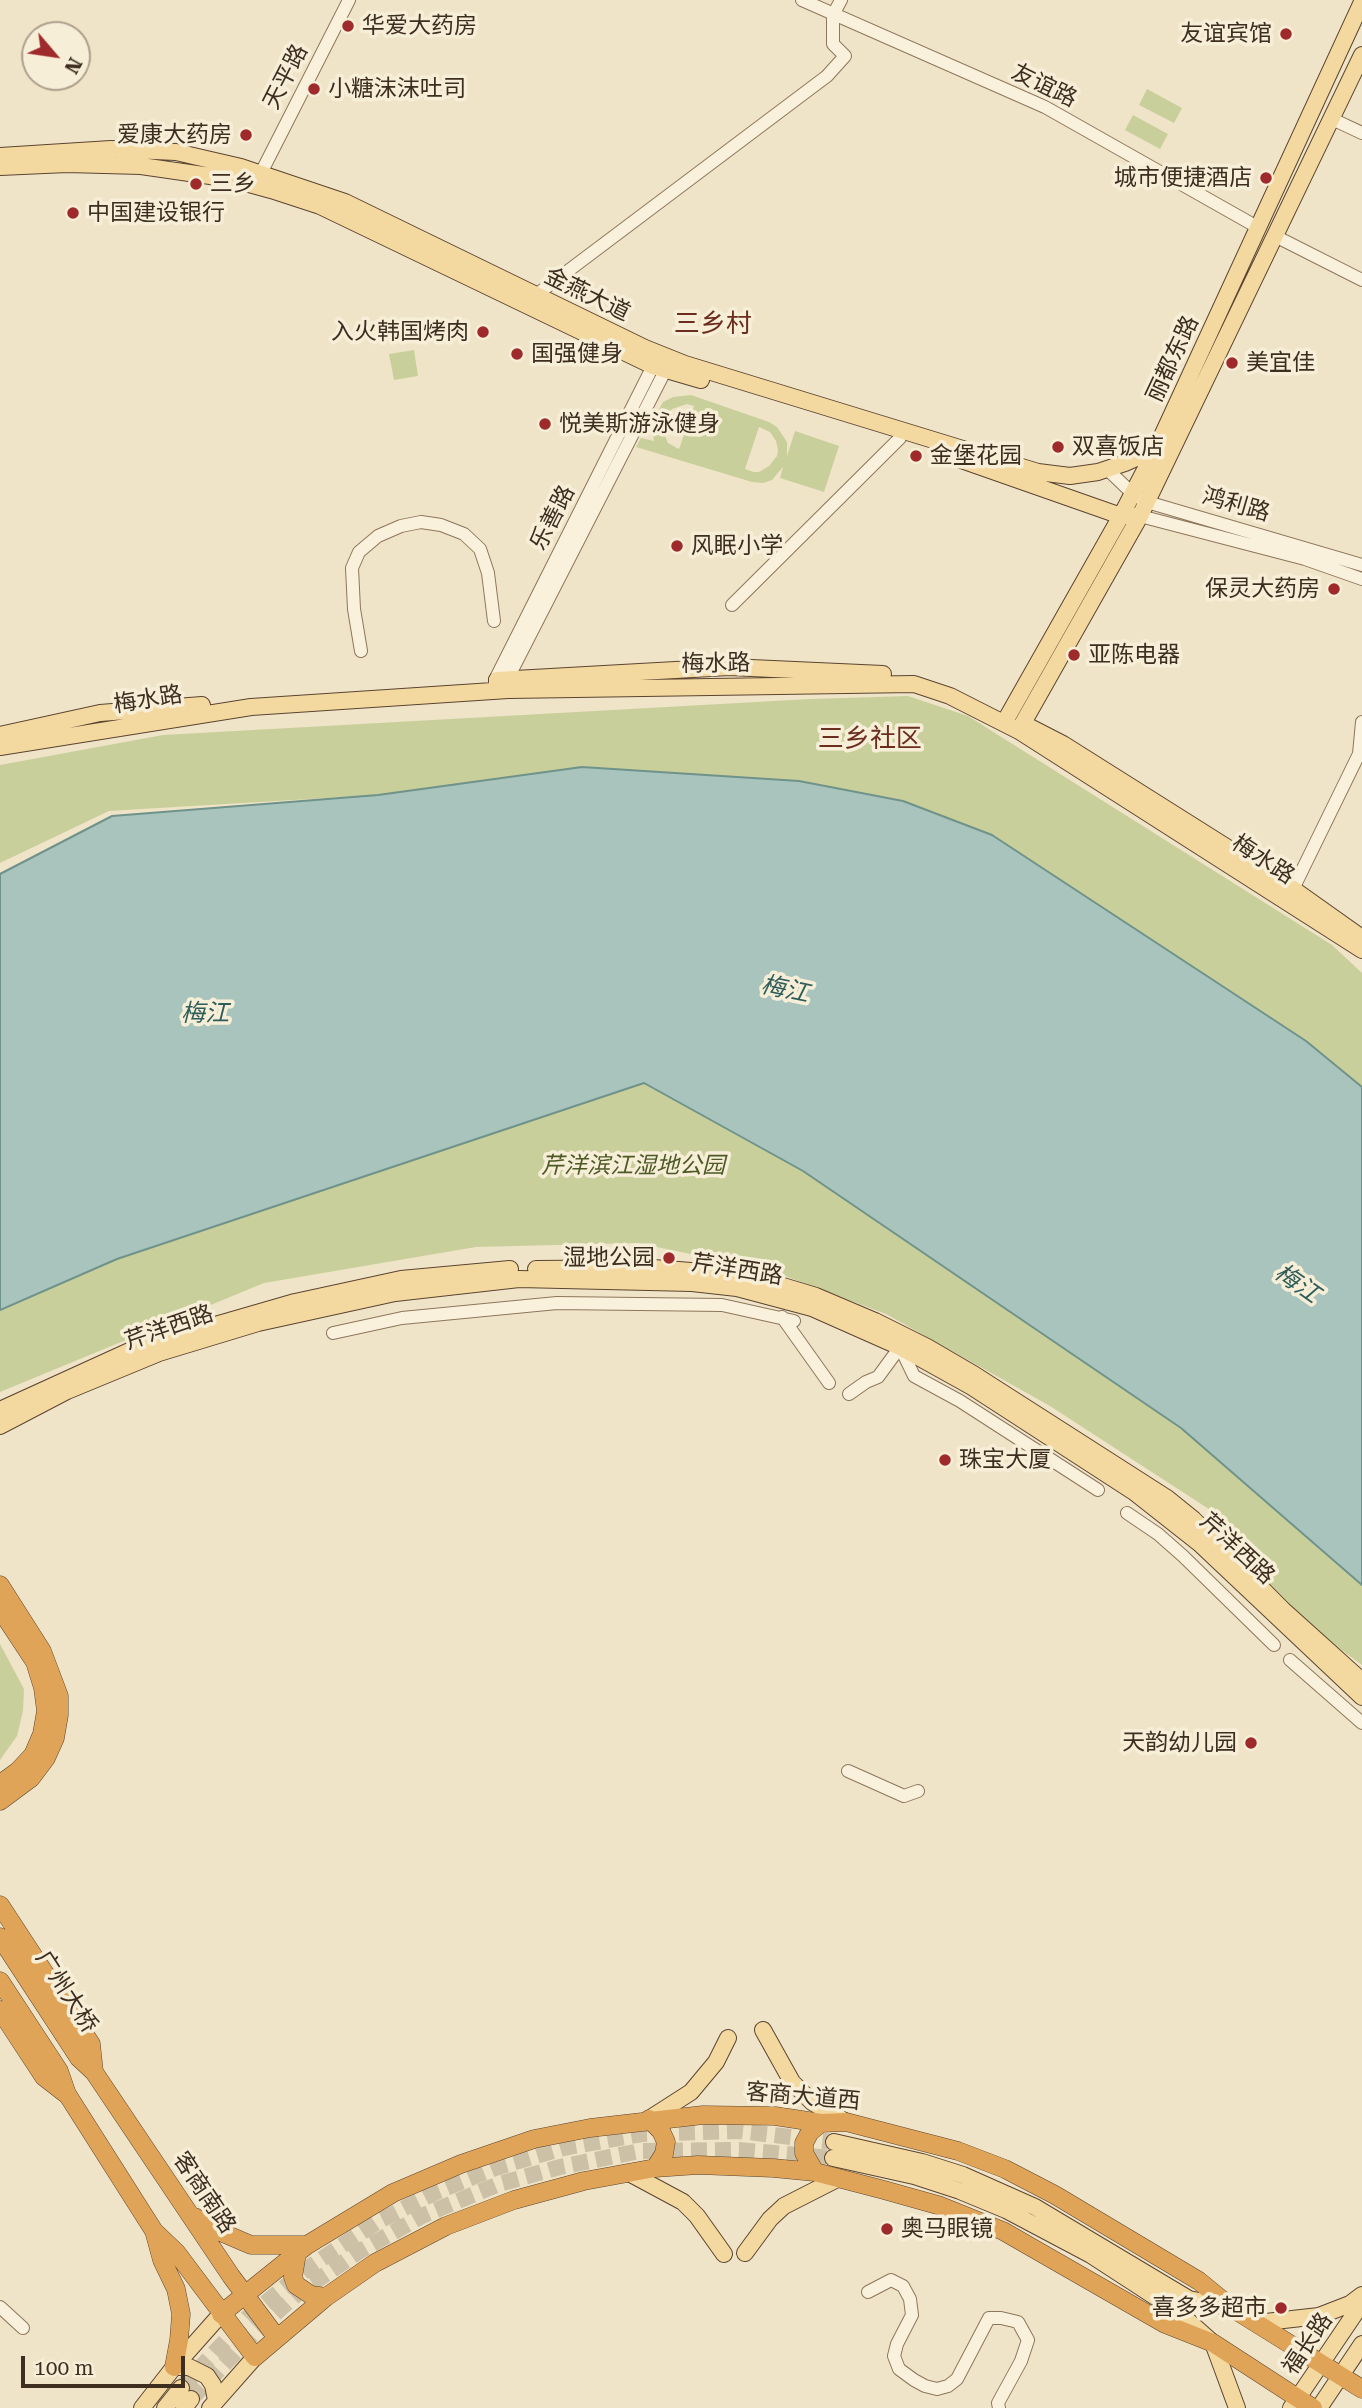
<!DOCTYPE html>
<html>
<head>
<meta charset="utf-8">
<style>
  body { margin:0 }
  #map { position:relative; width:1362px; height:2408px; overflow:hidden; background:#f0e4c8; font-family:"Roboto Serif",serif }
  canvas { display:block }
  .north { position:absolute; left:21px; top:21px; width:70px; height:70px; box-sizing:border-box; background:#f7eed8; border:2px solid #ada18e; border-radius:50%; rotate:119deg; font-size:19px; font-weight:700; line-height:28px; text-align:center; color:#3d2e20 }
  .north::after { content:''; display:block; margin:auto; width:24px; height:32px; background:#9e2a2b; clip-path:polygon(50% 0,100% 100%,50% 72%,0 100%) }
  .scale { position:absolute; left:21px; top:2356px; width:164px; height:32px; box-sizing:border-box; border:4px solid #3d2e20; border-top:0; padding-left:9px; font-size:21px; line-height:24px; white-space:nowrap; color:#3d2e20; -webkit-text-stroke:5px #f7eed8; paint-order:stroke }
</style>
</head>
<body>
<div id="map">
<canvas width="1362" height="2408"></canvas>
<div class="north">N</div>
<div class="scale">100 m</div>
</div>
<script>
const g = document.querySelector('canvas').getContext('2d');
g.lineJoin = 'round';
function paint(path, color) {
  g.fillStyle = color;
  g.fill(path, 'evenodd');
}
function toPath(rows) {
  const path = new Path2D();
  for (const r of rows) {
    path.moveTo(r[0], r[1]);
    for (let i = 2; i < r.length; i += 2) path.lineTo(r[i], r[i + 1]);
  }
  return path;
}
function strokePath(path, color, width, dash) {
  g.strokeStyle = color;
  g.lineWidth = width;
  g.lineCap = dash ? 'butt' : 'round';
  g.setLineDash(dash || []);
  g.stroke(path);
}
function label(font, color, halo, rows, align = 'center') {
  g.font = font + ' "Roboto Serif","Noto Sans SC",serif';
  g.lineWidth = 7;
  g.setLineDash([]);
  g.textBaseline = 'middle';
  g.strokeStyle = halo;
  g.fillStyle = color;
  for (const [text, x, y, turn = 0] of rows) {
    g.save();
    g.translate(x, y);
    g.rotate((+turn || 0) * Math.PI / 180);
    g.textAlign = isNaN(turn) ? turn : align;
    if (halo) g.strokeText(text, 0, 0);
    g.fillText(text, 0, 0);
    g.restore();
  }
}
const green = toPath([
  [1147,89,1182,108,1174,123,1139,105],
  [1133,115,1168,134,1160,149,1125,130],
  [414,350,418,376,394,380,389,354],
  [691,395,769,422,777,427,787,442,787,456,795,431,839,446,824,492,780,478,783,467,772,480,763,483,752,482,636,447,641,438,654,441,651,424,663,402,673,397],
  [687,404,694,406,679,449,668,443,662,428,663,422,672,409],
  [759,427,770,432,776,441,778,450,777,456,769,466,759,472,754,472,745,469],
  [908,696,968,716,1332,945,1362,973,1362,1087,1306,1041,992,835,582,767,378,795,109,811,0,863,0,765,163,735,810,699],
  [644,1083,803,1171,1181,1428,1362,1585,1362,1665,1285,1609,1218,1515,1050,1406,886,1314,769,1270,637,1243,476,1247,264,1283,0,1392,0,1310,117,1259],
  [0,1644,24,1689,23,1711,17,1736,0,1760]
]);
const water = toPath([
  [582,767,799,781,903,801,992,835,1306,1041,1362,1087,1362,1585,1181,1428,803,1171,644,1083,117,1259,0,1310,0,874,112,816,378,795,582,767]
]);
const majorTunnel = toPath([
  [181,2388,247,2318,308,2268,377,2222,434,2193,495,2168,563,2148,642,2134,739,2131,834,2142],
  [191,2399,256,2331,297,2294,360,2251,424,2215,499,2184,560,2167,640,2151,739,2150,833,2158]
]);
const minor = toPath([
  [802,0,1045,107,1259,228],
  [1332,119,1362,133],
  [261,173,349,0],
  [1275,236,1362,280],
  [536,295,827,76,845,56,833,44,833,15,841,0],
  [1107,469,1133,494,1147,502,1362,565],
  [1140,516,1305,559,1362,579],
  [732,605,900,438],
  [361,651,354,609,352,568,359,552,378,536,401,526,421,522,441,525,464,534,480,549,488,573,494,621],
  [495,685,495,680,653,366],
  [507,686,507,680,666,369],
  [1293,889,1359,754,1362,722],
  [782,1317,829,1383],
  [333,1333,402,1318,557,1303,722,1305,794,1321],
  [849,1394,866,1382,878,1377,900,1347,914,1376,960,1401,1098,1490],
  [1127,1513,1158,1534,1183,1556,1274,1645],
  [1290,1660,1362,1723],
  [848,1771,904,1796,918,1791],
  [868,2292,891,2280,903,2286,910,2299,912,2315,897,2344,894,2356,899,2369,914,2380,925,2386,937,2389,948,2386,957,2379,989,2318,1001,2318,1018,2322,1028,2340,1021,2361,998,2403,999,2408],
  [0,2307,23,2328]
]);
const major = toPath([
  [0,156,111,149,176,152,241,167,345,202,645,348,685,364,1038,472,1070,476,1098,472,1125,463,1156,449],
  [0,167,67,164,141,166,231,179,271,190,320,206,653,366,701,380],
  [947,455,1121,516,1140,516],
  [497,680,729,667,883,674],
  [1004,723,1121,516,1156,449,1362,2],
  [1024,724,1063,744,1293,889,1362,938],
  [1019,730,1140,516,1362,55],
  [0,735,100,713,202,705],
  [0,747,251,707,508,690,914,684,950,696,1019,731,1362,950],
  [536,1269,653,1268,729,1274,773,1283,816,1296,875,1321,927,1347,975,1375,1167,1498,1193,1519,1283,1610,1362,1681],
  [0,1410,136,1348,295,1302,401,1279,510,1269],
  [0,1426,67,1391,159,1353,258,1323,395,1293,519,1279,692,1283,737,1288,812,1308,900,1347,972,1387,1134,1492,1200,1544,1362,1697],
  [763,2030,792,2082,812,2102,846,2122],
  [649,2119,691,2092,716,2062,728,2038],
  [834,2142,922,2162,963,2175,1035,2207,1189,2299,1232,2308],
  [833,2158,914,2176,960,2191,1006,2210,1091,2255,1177,2311,1213,2343,1237,2408],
  [629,2173,683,2202,697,2216,724,2254],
  [745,2253,770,2219,784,2206,839,2178],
  [1257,2323,1319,2316,1350,2304,1362,2295],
  [174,2367,189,2367,207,2376,213,2385,216,2400],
  [142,2408,174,2367,221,2314],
  [165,2408,181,2388],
  [184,2408,191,2399],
  [210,2408,255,2357],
  [1291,2408,1362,2303],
  [1319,2408,1362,2344]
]);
const highway = toPath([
  [0,1585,42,1651,59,1696,59,1715,55,1738,46,1758,31,1778,0,1801],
  [0,1609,35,1662,43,1688,46,1711,42,1734,33,1755,18,1771,0,1784],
  [0,1905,91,2044,94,2072],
  [0,1937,79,2058,94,2072,231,2276,277,2338],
  [0,1981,59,2071,67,2094,154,2231,176,2252,255,2357,326,2297,375,2263,446,2226,514,2200,584,2181,655,2168,698,2165,773,2168,815,2172,884,2190,941,2206,1003,2231,1165,2324,1213,2343,1313,2408],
  [0,2010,44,2077,66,2094],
  [649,2119,661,2131,666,2142,664,2154,655,2168],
  [815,2172,804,2153,804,2143,810,2132,821,2123],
  [195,2217,209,2227,251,2245,307,2245],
  [154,2231,162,2260,176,2289,181,2314,179,2340,174,2367],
  [297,2253,293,2277,296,2285,311,2295,326,2297],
  [221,2314,307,2245,393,2193,461,2164,534,2139,590,2128,703,2115,775,2116,821,2123,846,2122,958,2151,1005,2169,1055,2195,1199,2281,1232,2308,1362,2389]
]);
const markers = [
  [348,26,7,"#9e2a2b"],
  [1286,34,7,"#9e2a2b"],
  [314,89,7,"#9e2a2b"],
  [246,135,7,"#9e2a2b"],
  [1266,178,7,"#9e2a2b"],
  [196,184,7,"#9e2a2b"],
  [73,213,7,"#9e2a2b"],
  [483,332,7,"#9e2a2b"],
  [517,354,7,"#9e2a2b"],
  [1232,363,7,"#9e2a2b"],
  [545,424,7,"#9e2a2b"],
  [1058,447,7,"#9e2a2b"],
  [916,456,7,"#9e2a2b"],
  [677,546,7,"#9e2a2b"],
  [1334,589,7,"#9e2a2b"],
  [1074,655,7,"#9e2a2b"],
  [669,1258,7,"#9e2a2b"],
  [945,1460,7,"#9e2a2b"],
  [1251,1743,7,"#9e2a2b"],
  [887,2229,7,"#9e2a2b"],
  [1281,2308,7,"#9e2a2b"]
];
const poiNames = [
  ["华爱大药房",362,26],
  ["友谊宾馆",1272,34,"right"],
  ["小糖沫沫吐司",328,89],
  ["爱康大药房",232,135,"right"],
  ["城市便捷酒店",1252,178,"right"],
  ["三乡",210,184],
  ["中国建设银行",87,213],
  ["入火韩国烤肉",469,332,"right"],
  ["国强健身",531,354],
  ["美宜佳",1246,363],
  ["悦美斯游泳健身",559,424],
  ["双喜饭店",1072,447],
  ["金堡花园",930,456],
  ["风眠小学",691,546],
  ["保灵大药房",1320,589,"right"],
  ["亚陈电器",1088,655],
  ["湿地公园",655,1258,"right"],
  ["珠宝大厦",959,1460],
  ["天韵幼儿园",1237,1743,"right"],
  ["奥马眼镜",901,2229],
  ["喜多多超市",1267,2308,"right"]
];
const streetNames = [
  ["天平路",286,77,-63],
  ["友谊路",1044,86,26],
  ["金燕大道",587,295,26],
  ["丽都东路",1173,359,-65],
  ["鸿利路",1236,505,16],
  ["乐善路",553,518,-63],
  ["梅水路",716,664,-1],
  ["梅水路",148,700,-9],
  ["梅水路",1263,860,33],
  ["芹洋西路",737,1270,9],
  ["芹洋西路",169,1328,-19],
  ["芹洋西路",1237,1549,43],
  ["广州大桥",66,1992,57],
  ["客商大道西",803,2097,5],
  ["客商南路",204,2193,56],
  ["福长路",1308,2344,-56]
];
const parkNames = [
  ["芹洋滨江湿地公园",633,1166]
];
const waterNames = [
  ["梅江",785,990,12],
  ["梅江",205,1014],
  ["梅江",1297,1284,35]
];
const quarterNames = [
  ["三乡村",713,324],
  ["三乡社区",870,739]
];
paint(green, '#c9cf9b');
paint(water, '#a9c4bc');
strokePath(water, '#6f938a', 2);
strokePath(majorTunnel, '#ccc0a6', 16, [16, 8]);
strokePath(minor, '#8d765c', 14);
strokePath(major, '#5b4430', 18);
strokePath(highway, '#5b4430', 19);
strokePath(minor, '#faf1dc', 12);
strokePath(major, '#f3d9a0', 16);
strokePath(highway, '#e0a458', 18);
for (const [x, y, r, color] of markers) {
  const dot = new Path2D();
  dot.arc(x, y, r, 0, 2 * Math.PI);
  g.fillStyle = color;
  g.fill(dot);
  strokePath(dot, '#f7eed8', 2.5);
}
label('23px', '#3d2e20', '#f7eed8', poiNames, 'left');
label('23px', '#3d2e20', '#f7eed8', streetNames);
label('italic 23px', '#4d5a26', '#f7eed8', parkNames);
label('italic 24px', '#2f5d5a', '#f7eed8', waterNames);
label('26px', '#6b2e1e', '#f7eed8', quarterNames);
</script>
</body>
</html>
